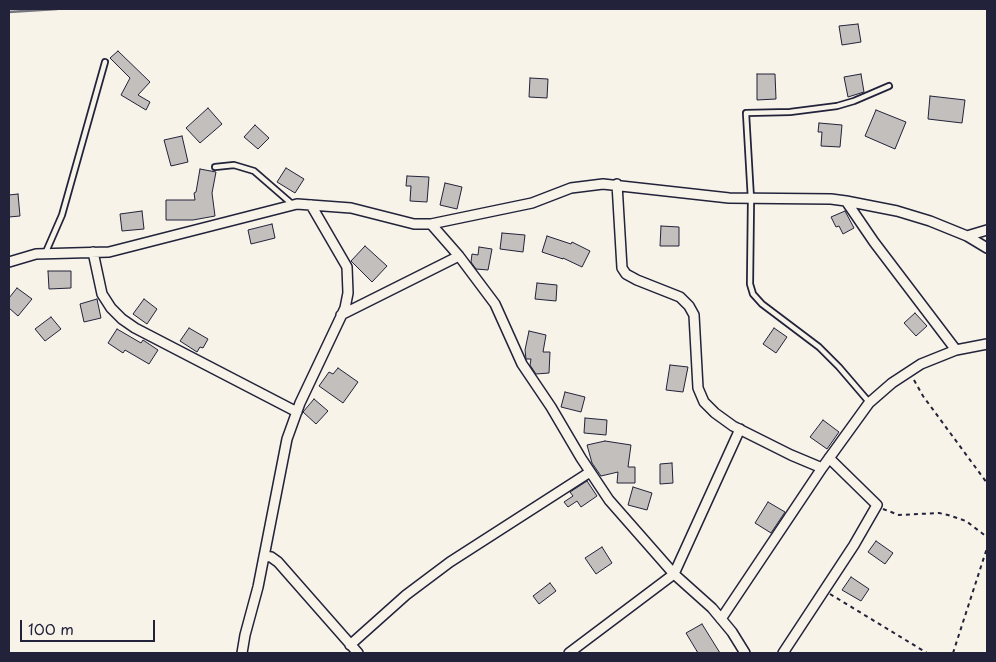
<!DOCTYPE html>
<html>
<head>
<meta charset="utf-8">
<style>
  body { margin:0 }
  #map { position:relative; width:996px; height:662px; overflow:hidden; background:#f7f3e8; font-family:"Playpen Sans",sans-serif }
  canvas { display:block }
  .frame { position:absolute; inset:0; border:10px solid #22223b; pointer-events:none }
  .scale { position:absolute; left:20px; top:620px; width:135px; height:22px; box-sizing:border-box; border:2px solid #22223b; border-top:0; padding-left:6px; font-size:15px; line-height:18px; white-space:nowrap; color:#22223b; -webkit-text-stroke:4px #f7f3e8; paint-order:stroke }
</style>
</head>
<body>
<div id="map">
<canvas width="996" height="662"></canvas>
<div class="frame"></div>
<div class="scale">100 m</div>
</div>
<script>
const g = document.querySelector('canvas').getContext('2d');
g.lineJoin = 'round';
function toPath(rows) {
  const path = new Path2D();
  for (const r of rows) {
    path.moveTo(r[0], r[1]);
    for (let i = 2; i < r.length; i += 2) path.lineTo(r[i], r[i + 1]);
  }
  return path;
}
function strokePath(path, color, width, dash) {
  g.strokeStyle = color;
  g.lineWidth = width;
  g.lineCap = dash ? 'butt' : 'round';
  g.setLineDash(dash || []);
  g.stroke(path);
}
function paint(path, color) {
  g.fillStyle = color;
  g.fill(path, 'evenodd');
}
const stream = toPath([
  [9,12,57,9]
]);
const building = toPath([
  [858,24,861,42,842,45,839,26,858,24],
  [118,51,150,82,138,95,150,102,146,110,121,95,130,78,110,58,118,51],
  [757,74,775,74,776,99,757,100,757,74],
  [861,74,864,92,848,97,844,77,861,74],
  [530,78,548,79,547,98,529,97,530,78],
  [930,96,965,100,962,123,928,119,930,96],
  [208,108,222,124,200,143,186,128,208,108],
  [876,110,906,122,895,149,865,136,876,110],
  [819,123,842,125,840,147,821,146,822,132,818,132,819,123],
  [255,125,269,138,258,149,244,137,255,125],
  [182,136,188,162,171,166,164,140,182,136],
  [286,168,304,179,295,193,277,182,286,168],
  [200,169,216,172,212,193,215,216,193,220,166,220,166,200,195,200,194,193,196,192,200,169],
  [407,176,429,177,427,202,410,201,411,186,406,186,407,176],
  [445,183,462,187,457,209,440,205,445,183],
  [18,194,20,216,9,217,9,195,18,194],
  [142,211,144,229,122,231,120,214,142,211],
  [845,211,854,228,843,234,839,226,836,227,831,217,845,211],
  [272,224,275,238,251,244,248,230,272,224],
  [661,226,679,227,679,246,660,246,661,226],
  [502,233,525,235,523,252,500,249,502,233],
  [547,236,571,244,572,242,590,251,582,267,563,258,563,259,542,252,547,236],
  [365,246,387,266,372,282,351,261,365,246],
  [479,247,492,249,488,270,476,269,471,262,472,254,478,255,479,247],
  [48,271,71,271,71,288,49,289,48,271],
  [537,283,557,285,556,301,535,299,537,283],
  [17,288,32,299,18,316,9,308,9,298,17,288],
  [97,299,101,318,84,322,80,304,97,299],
  [144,299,157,309,147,324,133,314,144,299],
  [915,313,927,326,916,336,904,323,915,313],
  [51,317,61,329,45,341,35,329,51,317],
  [189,328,208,339,203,348,200,347,197,352,180,341,189,328],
  [774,328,787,337,776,353,763,344,774,328],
  [117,329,141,343,143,340,158,350,149,364,125,350,123,353,108,343,117,329],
  [529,331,546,335,543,352,550,352,549,373,536,374,530,365,531,359,526,359,525,350,529,331],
  [670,365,688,367,683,392,666,390,670,365],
  [338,368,358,382,343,403,319,386,329,372,333,374,338,368],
  [565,392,585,397,581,412,561,407,565,392],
  [314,399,328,411,316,424,303,412,314,399],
  [585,418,607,420,606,435,584,433,585,418],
  [823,420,839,432,827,449,810,437,823,420],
  [605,441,631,445,628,467,635,467,635,483,617,483,618,472,601,476,592,463,587,445,605,441],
  [672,463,673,483,660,484,660,464,672,463],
  [587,481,597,496,581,507,577,501,568,507,564,502,573,496,570,492,587,481],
  [633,487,652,493,647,510,628,505,633,487],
  [768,502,785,512,771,533,755,523,768,502],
  [876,541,893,553,885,564,868,552,876,541],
  [602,547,612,563,596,574,585,558,602,547],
  [851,577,869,589,861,601,842,590,851,577],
  [550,583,556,591,539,604,533,596,550,583],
  [702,624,720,653,698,653,686,633,702,624]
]);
const path = toPath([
  [914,380,923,396,987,483],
  [883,509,899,515,939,513,948,515,966,521,987,537],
  [830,594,927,653],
  [953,653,987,548]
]);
const service = toPath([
  [215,167,234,165,254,171,292,204],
  [45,254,62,215,105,62],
  [869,402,839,367,819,347,762,304,753,294,750,284,751,199,746,113,790,112,837,106,854,101,889,86]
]);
const minor = toPath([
  [617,184,622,268,626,274,637,280,680,297,689,306,694,315,698,388,704,402,715,413,733,426,791,455,822,468],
  [846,201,874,242,956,350],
  [431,224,459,256,495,304,522,364,551,407,581,458,609,500,674,574,712,608,732,632,745,653],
  [967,236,987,230],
  [93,252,102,294,111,308,122,319,135,328,297,412],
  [9,262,36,254,109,252,297,204,351,208,414,224,431,224,532,203,571,188,603,184,729,198,831,199,846,201,897,211,930,221,967,236,987,248],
  [341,315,459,256],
  [264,556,271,557,278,562,358,653],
  [721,619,822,468,869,403,892,383,921,364,956,350,987,344],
  [350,645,406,595,450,562,590,472],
  [242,653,245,635,258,587,287,439,300,403,345,308,348,293,347,267,311,205],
  [569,653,674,574,740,429],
  [783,653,854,545,877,505,829,458]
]);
strokePath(stream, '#76747f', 2.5);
paint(building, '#c2bfbd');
strokePath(building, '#22223b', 1);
strokePath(service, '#22223b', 8);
strokePath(minor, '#22223b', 12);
strokePath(path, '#22223b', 2, [4, 4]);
strokePath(service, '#f7f3e8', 4.5);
strokePath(minor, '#f7f3e8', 9);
</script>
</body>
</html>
